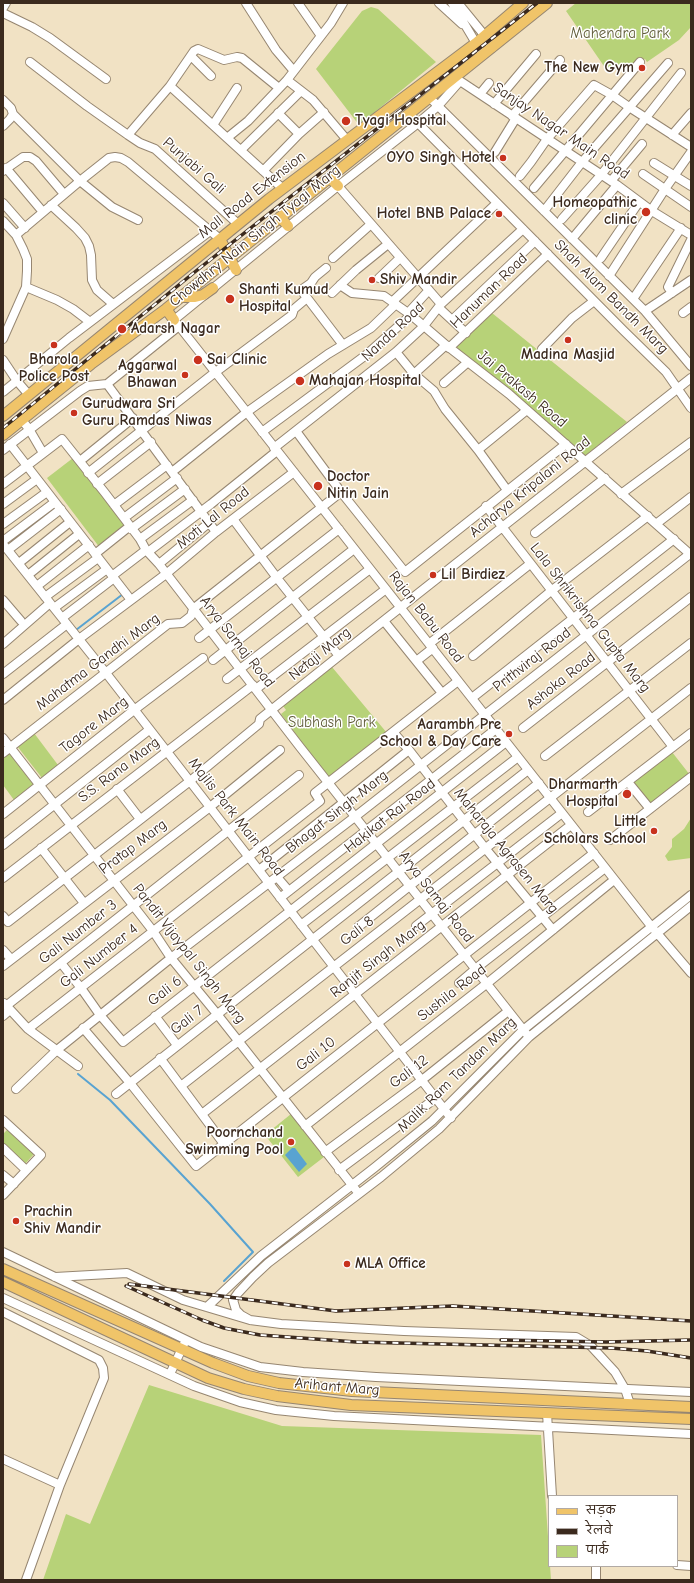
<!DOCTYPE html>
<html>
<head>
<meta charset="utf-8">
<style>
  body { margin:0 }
  #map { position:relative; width:694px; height:1583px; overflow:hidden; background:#f1e2c4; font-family:"Comic Neue","Playpen Sans Deva",sans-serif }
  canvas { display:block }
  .frame { position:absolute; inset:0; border:4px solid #3b2a1e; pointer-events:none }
  .legend { position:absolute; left:548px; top:1495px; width:130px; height:72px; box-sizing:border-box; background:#fff; border:1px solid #b1aaa5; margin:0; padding:5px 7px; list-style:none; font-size:12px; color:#3b2a1e }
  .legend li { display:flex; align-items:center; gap:8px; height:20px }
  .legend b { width:20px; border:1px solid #b1aaa5 }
</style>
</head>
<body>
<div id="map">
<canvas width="694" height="1583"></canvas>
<div class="frame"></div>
<ul class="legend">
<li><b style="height:5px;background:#f0c469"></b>सड़क</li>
<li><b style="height:5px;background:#3b2a1e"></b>रेलवे</li>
<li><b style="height:11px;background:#b7d278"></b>पार्क</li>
</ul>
</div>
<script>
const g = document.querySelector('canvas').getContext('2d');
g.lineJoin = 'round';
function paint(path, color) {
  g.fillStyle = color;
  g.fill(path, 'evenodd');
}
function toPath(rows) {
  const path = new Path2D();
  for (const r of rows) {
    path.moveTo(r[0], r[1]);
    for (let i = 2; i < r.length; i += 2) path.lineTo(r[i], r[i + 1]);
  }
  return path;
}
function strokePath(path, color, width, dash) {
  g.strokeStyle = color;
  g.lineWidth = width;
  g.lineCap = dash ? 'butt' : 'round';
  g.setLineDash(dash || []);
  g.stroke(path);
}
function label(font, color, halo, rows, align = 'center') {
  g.font = font + ' "Comic Neue",sans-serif';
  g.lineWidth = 3;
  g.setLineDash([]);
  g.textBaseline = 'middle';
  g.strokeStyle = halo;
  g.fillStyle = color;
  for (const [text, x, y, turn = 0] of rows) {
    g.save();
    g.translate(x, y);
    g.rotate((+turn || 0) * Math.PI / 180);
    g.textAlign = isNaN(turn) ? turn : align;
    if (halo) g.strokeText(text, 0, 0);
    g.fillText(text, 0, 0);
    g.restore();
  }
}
const green = toPath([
  [576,3,691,3,691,27,679,40,647,62,645,59,608,72,566,11],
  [371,7,378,9,436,62,359,125,316,69,362,11],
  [492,313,627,422,585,456,455,348],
  [73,458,126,527,100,548,47,478],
  [332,667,387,733,329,779,281,714,286,710,283,706],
  [34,733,58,765,42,778,17,746],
  [672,752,690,775,650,806,632,783],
  [9,753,34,785,14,800,3,785,3,757],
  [691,818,691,858,668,861,665,856,672,847,672,839,684,829],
  [291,1114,324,1157,298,1177,265,1135],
  [8,1129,34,1154,24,1165,3,1146,3,1134],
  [149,1385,282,1426,541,1435,551,1580,43,1580,66,1514,90,1524]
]);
const water = toPath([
  [292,1148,295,1148,307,1164,299,1172,285,1155]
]);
const stream = toPath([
  [76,630,123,594],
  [78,1074,110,1100,210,1204,253,1252,224,1281]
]);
const minor = toPath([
  [246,3,276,50,293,70],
  [298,3,321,36],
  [439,3,462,24],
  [452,3,483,55],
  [458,3,485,36,492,48],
  [3,8,6,3],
  [3,13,32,27,50,38,106,79],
  [191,56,211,76],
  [30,62,87,106,128,135,170,86,282,188],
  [457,79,617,185,652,211,691,235],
  [287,80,313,100,347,140],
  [170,86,194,51,198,49,224,60,237,57,242,58,279,88],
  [480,94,489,83],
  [429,97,645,311,691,366],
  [3,100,11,108,13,114,80,181,112,207,138,220],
  [494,104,536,54],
  [278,113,299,134],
  [409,114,624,331,666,372,691,408],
  [512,116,560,60],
  [213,125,237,88],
  [3,126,10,119,13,114],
  [128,135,140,143,155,149,238,224],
  [672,135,691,113],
  [227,138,248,121,287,80,331,23,343,3],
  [241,150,301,91],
  [495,152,516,118],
  [654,163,691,186],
  [6,168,43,212],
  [3,171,23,157,30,157,36,161,64,194],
  [263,171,299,134,324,112],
  [643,174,691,207],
  [520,176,531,162,547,139,594,85,612,95,629,107,691,147],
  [611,181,642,144],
  [338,186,441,304],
  [534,188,640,62],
  [3,203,25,228],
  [51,205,76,228,85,238,89,246,91,255,92,280,97,290,113,304],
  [544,211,582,162,668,63],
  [562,219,601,175,681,73],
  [3,221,16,235,23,249,27,259,27,271,26,287,3,339],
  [16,235,80,181,109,158,115,157,121,158,128,162,220,239],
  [572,239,617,185],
  [333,258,370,225],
  [601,258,639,202],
  [326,268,315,277,311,283,301,290,343,345],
  [609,276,665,189,691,152],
  [379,278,400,258],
  [340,285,352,293,384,296,411,315,446,345,509,394,691,555],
  [26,287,57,300,73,309,90,322],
  [332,293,356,270,388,244],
  [672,293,668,287,691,240],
  [633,299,681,228],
  [392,302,497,203],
  [439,308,466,333],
  [645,311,691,280],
  [408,313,429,290],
  [683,313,691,307],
  [452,320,535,241],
  [179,326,651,926,691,973],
  [449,348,548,254],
  [542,349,572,318,594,301],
  [396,352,414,374,434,391,445,409,478,450,507,490],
  [3,360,17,381,29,395],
  [414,374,446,345],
  [444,383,468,362],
  [107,384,216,532],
  [3,392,69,338,210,231],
  [22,420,29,429,43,453],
  [296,431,341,492,405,572,566,444],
  [262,432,366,355,411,315],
  [10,444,131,600],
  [274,448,396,352,423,327,441,304,523,229],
  [3,450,80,391,88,386,107,384,179,326,174,320,338,186,418,123,438,106,460,81],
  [478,450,527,410],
  [80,461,133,418],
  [172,472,247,412,328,354,371,328,396,304],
  [88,473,213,374,292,315,294,309,307,298],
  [3,484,62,439,105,493,140,539,146,550,159,564,300,747,529,1037],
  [97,484,151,442],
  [621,494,691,442],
  [3,504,37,479],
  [114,505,167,465],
  [486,506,673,747],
  [124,518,177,478],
  [233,519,277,578,339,656],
  [3,524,47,492],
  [656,524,691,497],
  [131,529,185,489],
  [535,533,605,478],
  [140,539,193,500],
  [3,541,55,502],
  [3,544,106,673,451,1118],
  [8,550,61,509],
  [148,552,211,504,277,451],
  [95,554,130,526],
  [19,563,70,522],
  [159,564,210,522],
  [28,575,79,534],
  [112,576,146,550],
  [37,586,89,545],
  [45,597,98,558],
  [3,600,21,621],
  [54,608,107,569],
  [62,618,114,578],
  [384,621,442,693],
  [199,638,339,529],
  [3,644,50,603],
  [429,644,530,564],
  [473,656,551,591,648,516],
  [419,659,433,648],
  [213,660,354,549],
  [3,674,67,624],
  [227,679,370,569],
  [256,689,386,589],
  [472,698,674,539],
  [3,700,79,639,166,574,216,532,294,472],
  [523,728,691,597],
  [393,732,409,750,485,848,553,930],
  [3,738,153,931,171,958,217,1014,356,1190],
  [3,753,168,624,182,623,191,616,193,609,198,605,341,492],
  [545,756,691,643],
  [628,782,650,809],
  [117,789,140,819],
  [588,812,691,733],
  [3,814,134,710,203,658],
  [610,840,691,777],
  [3,845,149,730],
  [41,848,84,903],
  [259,870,409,750],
  [277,877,289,891],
  [3,878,253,685],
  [280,898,496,729],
  [3,916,8,922,190,781,259,724,260,719,339,656,691,378],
  [301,925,518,757],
  [416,926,562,813],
  [358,927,539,783],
  [3,950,11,959],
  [61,963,81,988,100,1015,123,1042,506,742],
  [3,966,210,807,280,750],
  [459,983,479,966,605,868],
  [4,1003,28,1029,78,1066],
  [6,1006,299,775],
  [3,1016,10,1010],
  [155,1016,177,1045],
  [83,1028,130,1083,196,1166,594,853],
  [28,1029,320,801,315,793,458,681],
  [160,1058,224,1144],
  [181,1086,691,688],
  [16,1089,57,1050,171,958,356,816,691,553],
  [116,1094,528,770],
  [202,1114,571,825],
  [3,1120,41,1155,3,1195],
  [305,1126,490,981,614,880],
  [3,1148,26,1170],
  [325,1152,422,1080,507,1012],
  [339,1170,436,1098],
  [3,1175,14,1184],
  [3,1252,201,1347,260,1367,303,1372,376,1377,691,1392],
  [55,1277,127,1273,183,1300,250,1320,281,1324,404,1331,576,1337,591,1346,615,1372,625,1389,630,1404],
  [3,1298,194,1386,240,1402,276,1410,334,1416,691,1434],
  [207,1307,261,1256,374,1168,432,1121,523,1030,691,895],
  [3,1312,99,1360,103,1368,104,1378,60,1485,3,1459],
  [250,1320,241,1315,236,1310,233,1300,238,1293,253,1277,268,1263,381,1177,439,1129,529,1037,691,906],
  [170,1374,184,1344],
  [547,1413,552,1496],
  [677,1565,691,1566],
  [26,1580,60,1485],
  [596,1580,596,1566]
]);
const major = toPath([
  [330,178,338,186],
  [280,217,288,226],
  [220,239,236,270],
  [181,297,195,297,203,295,213,288],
  [166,309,174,320],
  [3,416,269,199,476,43,523,3],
  [3,435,91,364,166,309,547,3],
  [3,1269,213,1363,248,1376,279,1383,352,1391,691,1407],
  [3,1282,208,1378,244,1389,277,1396,351,1405,691,1419]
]);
const rail = toPath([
  [3,428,196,271,537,3],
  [129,1284,336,1311,453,1306,691,1321],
  [126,1286,202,1320,224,1328,260,1335,356,1342,611,1348,647,1351,691,1358],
  [501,1340,606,1342,691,1340]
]);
const markers = [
  [642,68,4,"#c8321e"],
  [346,121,5,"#c8321e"],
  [503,158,4,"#c8321e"],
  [646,212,5,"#c8321e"],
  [499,214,4,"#c8321e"],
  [372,280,4,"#c8321e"],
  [230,299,5,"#c8321e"],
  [122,329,5,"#c8321e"],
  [568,340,4,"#c8321e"],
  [54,345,4,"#c8321e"],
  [198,360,5,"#c8321e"],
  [185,375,4,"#c8321e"],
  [300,381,5,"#c8321e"],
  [74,413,4,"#c8321e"],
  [318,486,5,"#c8321e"],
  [433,575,4,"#c8321e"],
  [509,734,4,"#c8321e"],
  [627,794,5,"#c8321e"],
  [654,831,4,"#c8321e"],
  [291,1142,4,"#c8321e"],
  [16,1221,4,"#c8321e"],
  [347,1264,4,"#c8321e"]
];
const parkNames = [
  ["Mahendra Park",620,34],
  ["Subhash Park",332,723]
];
const poiNames = [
  ["The New Gym",634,68,"right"],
  ["Tyagi Hospital",355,121],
  ["OYO Singh Hotel",495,158,"right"],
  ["Homeopathic",637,203,"right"],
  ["clinic",637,220,"right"],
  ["Hotel BNB Palace",491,214,"right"],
  ["Shiv Mandir",380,280],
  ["Shanti Kumud",239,290],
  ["Hospital",239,307],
  ["Adarsh Nagar",131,329],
  ["Madina Masjid",568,355,"center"],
  ["Bharola",54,360,"center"],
  ["Police Post",54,377,"center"],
  ["Sai Clinic",207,360],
  ["Aggarwal",177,366,"right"],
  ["Bhawan",177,383,"right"],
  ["Mahajan Hospital",309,381],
  ["Gurudwara Sri",82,404],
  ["Guru Ramdas Niwas",82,421],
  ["Doctor",327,477],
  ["Nitin Jain",327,494],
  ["Lil Birdiez",441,575],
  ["Aarambh Pre",501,725,"right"],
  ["School & Day Care",501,742,"right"],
  ["Dharmarth",618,785,"right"],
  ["Hospital",618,802,"right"],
  ["Little",646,822,"right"],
  ["Scholars School",646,839,"right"],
  ["Poornchand",283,1133,"right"],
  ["Swimming Pool",283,1150,"right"],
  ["Prachin",24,1212],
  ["Shiv Mandir",24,1229],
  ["MLA Office",355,1264]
];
const streetNames = [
  ["Sanjay Nagar Main Road",561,131,34],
  ["Punjabi Gali",194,166,41],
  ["Mall Road Extension",252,195,-38],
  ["Chowdhry Nain Singh Tyagi Marg",255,236,-39],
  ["Hanuman Road",489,291,-44],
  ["Shah Alam Bandh Marg",611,297,45],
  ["Nanda Road",393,332,-43],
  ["Jai Prakash Road",522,389,40],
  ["Acharya Kripalani Road",530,487,-39],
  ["Moti Lal Road",213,518,-39],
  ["Rajan Babu Road",426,617,52],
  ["Lala Shrikrishna Gupta Marg",590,618,52],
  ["Arya Samaj Road",237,642,52],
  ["Netaji Marg",320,654,-39],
  ["Prithviraj Road",532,660,-38],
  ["Mahatma Gandhi Marg",98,662,-37],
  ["Ashoka Road",561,681,-38],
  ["Tagore Marg",94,725,-38],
  ["S.S. Rana Marg",119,770,-37],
  ["Bhagat Singh Marg",337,812,-38],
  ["Hakikat Rai Road",390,816,-38],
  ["Majlis Park Main Road",236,817,52],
  ["Pratap Marg",133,847,-37],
  ["Maharaja Agrasen Marg",506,851,51],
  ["Arya Samaj Road",436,897,52],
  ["Gali 8",357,931,-38],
  ["Gali Number 3",78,932,-38],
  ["Pandit Vijaypal Singh Marg",189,954,52],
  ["Gali Number 4",99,956,-38],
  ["Ranjit Singh Marg",378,959,-38],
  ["Gali 6",165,991,-38],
  ["Sushila Road",452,993,-38],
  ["Gali 7",187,1020,-38],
  ["Gali 10",316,1054,-38],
  ["Gali 12",409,1072,-37],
  ["Malik Ram Tandan Marg",457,1075,-44],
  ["Arihant Marg",337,1387,5]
];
paint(green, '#b7d278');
paint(water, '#59a3d1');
strokePath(stream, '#59a3d1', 2);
strokePath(minor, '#968671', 10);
strokePath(major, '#968671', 12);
strokePath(minor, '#fff', 8);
strokePath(major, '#f0c469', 10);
strokePath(rail, '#3b2a1e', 3.5);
strokePath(rail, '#fff', 2, [6]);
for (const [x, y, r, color] of markers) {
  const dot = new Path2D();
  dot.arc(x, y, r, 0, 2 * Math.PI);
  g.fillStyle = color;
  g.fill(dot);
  strokePath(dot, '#fff', 1.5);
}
label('15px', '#605c39', '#fff', parkNames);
label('bold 15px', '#3b2a1e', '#fff', poiNames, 'left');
label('15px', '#3b2a1e', '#fff', streetNames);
</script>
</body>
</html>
